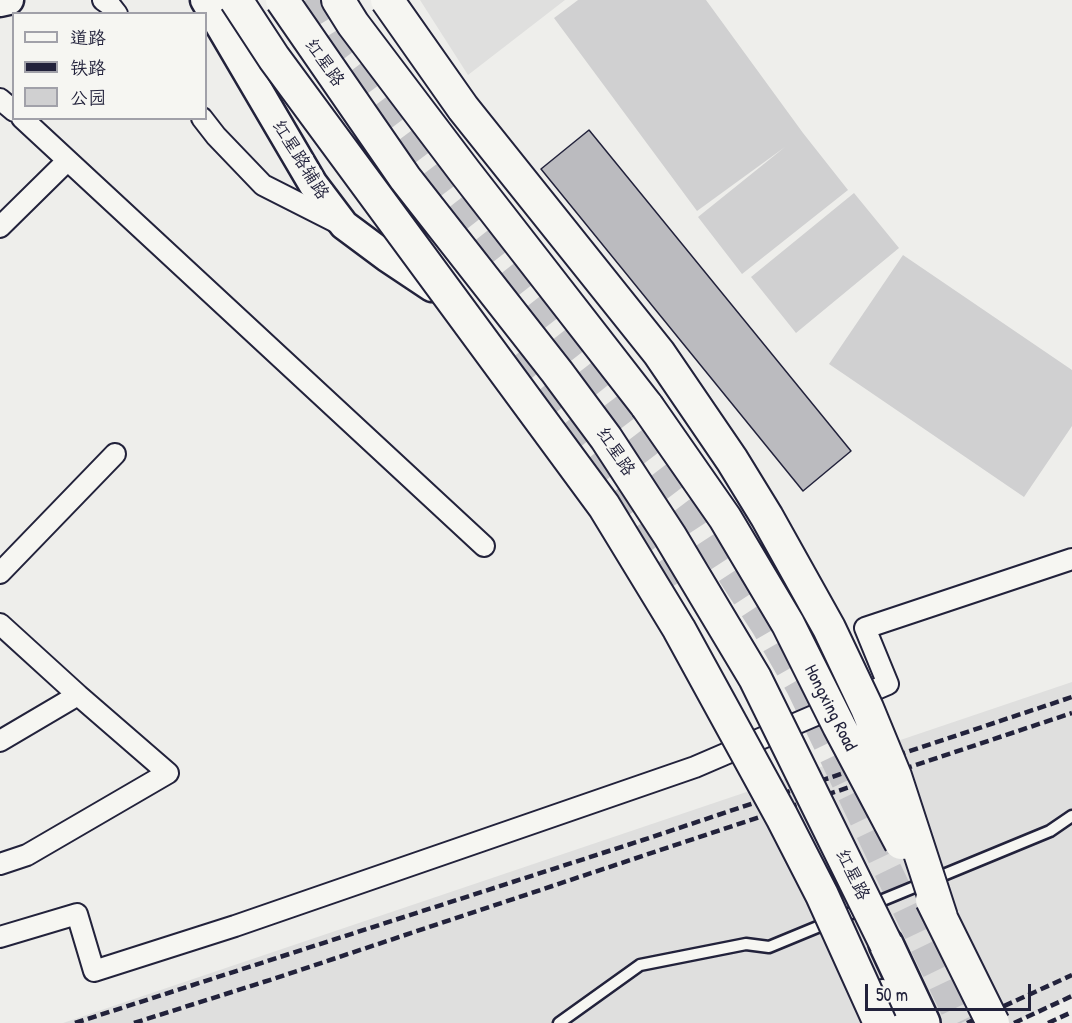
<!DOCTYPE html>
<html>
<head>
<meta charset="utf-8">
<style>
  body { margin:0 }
  #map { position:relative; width:1072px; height:1023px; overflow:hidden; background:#eeeeeb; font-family:"Patrick Hand","LXGW WenKai TC",sans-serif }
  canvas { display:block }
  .legend { position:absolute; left:12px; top:12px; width:195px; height:108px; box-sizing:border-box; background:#f6f6f2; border:2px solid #a1a1a9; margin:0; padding:8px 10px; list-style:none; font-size:18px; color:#22223b }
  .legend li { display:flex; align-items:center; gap:12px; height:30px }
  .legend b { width:30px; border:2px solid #a1a1a9 }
  .scale { position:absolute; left:865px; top:984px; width:166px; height:27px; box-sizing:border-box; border:3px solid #22223b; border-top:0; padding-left:8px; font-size:18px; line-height:21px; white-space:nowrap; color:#22223b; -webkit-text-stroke:4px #f6f6f2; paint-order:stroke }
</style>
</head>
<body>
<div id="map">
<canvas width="1072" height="1023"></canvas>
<ul class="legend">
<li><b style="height:8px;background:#f6f6f2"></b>道路</li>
<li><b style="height:8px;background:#22223b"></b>铁路</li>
<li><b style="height:16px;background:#d0d0d1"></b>公园</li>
</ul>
<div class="scale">50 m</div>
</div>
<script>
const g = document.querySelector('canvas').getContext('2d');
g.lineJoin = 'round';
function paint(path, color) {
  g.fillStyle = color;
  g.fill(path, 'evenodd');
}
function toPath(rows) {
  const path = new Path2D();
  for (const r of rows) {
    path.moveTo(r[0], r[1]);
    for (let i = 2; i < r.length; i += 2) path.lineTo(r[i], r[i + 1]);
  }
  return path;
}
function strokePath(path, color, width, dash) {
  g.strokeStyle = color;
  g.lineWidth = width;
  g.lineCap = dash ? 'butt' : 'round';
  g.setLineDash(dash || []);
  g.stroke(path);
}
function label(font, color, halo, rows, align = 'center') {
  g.font = font + ' "Patrick Hand","LXGW WenKai TC",sans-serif';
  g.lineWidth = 6;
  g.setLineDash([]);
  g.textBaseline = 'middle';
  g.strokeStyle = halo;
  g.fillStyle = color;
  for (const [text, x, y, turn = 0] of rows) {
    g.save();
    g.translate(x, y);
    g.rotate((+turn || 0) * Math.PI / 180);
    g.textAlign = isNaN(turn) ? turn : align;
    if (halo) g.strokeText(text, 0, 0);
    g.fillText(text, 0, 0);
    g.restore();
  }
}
const built = toPath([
  [420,0,565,0,468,75],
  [1072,682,1072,997,1012,1023,63,1023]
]);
const green = toPath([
  [578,0,706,0,803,133,848,190,742,274,698,217,785,147,697,211,554,18],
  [854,193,899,248,796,333,751,277],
  [903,255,1072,370,1072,426,1024,497,829,364]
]);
const building = toPath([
  [589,130,851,451,803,491,541,169,589,130]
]);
const secondaryTunnel = toPath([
  [306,0,337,51,445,195,601,394,690,511,765,626,800,687,961,1023],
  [511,359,620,490,687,592]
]);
const lane = toPath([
  [559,1023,640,965,746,944,769,947,1050,831,1072,816]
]);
const street = toPath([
  [103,0,110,5,117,14],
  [0,99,14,111],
  [22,118,484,546],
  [202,118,216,136,263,185,338,223],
  [0,227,67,161],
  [0,573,115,454],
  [0,624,78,695,0,741],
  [0,864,27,855,168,773,78,695],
  [0,937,77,914,94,971,235,926,695,767,888,684,865,628,1072,559]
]);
const secondary = toPath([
  [205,0,313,184,344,225,387,257,432,287],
  [0,2,9,0]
]);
const primary = toPath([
  [338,0,353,24,465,172,647,406],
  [883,996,900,1023]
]);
const highway = toPath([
  [886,944,923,1023]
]);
const rail = toPath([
  [75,1023,643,840,1072,697],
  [134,1023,273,979,1072,713],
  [967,1023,1072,975],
  [1014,1023,1072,996],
  [1048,1023,1072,1012]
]);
const primaryBridge = toPath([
  [236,0,274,58,604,506,679,629,782,817,822,895,880,1023],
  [282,0,405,178,557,372,606,438,670,536,755,678,886,944],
  [387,0,463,108,659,353,732,460,767,517,829,628,867,708,895,776,941,917],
  [647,406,725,518,788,624,839,726,901,843],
  [932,900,993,1023]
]);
const streetNames = [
  ["红星路",324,63,55],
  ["红星路辅路",300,160,58],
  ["红星路",615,452,56],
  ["Hongxing Road",830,708,63],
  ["红星路",852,875,64]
];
paint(built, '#dfdfde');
paint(green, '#d0d0d1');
paint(building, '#bbbbbf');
strokePath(building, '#22223b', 1.5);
strokePath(secondaryTunnel, '#c5c5c8', 28, [28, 14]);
strokePath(lane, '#22223b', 15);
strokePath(street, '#22223b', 24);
strokePath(secondary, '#22223b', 33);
strokePath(primary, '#22223b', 36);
strokePath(highway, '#22223b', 38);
strokePath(lane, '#f6f6f2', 10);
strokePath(street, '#f6f6f2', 20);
strokePath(secondary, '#f6f6f2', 28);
strokePath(primary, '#f6f6f2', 32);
strokePath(highway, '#f6f6f2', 33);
strokePath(rail, '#22223b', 4.5, [9, 4.5]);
strokePath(primaryBridge, '#22223b', 36, []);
strokePath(primaryBridge, '#f6f6f2', 32);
label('18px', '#22223b', '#f6f6f2', streetNames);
</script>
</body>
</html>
